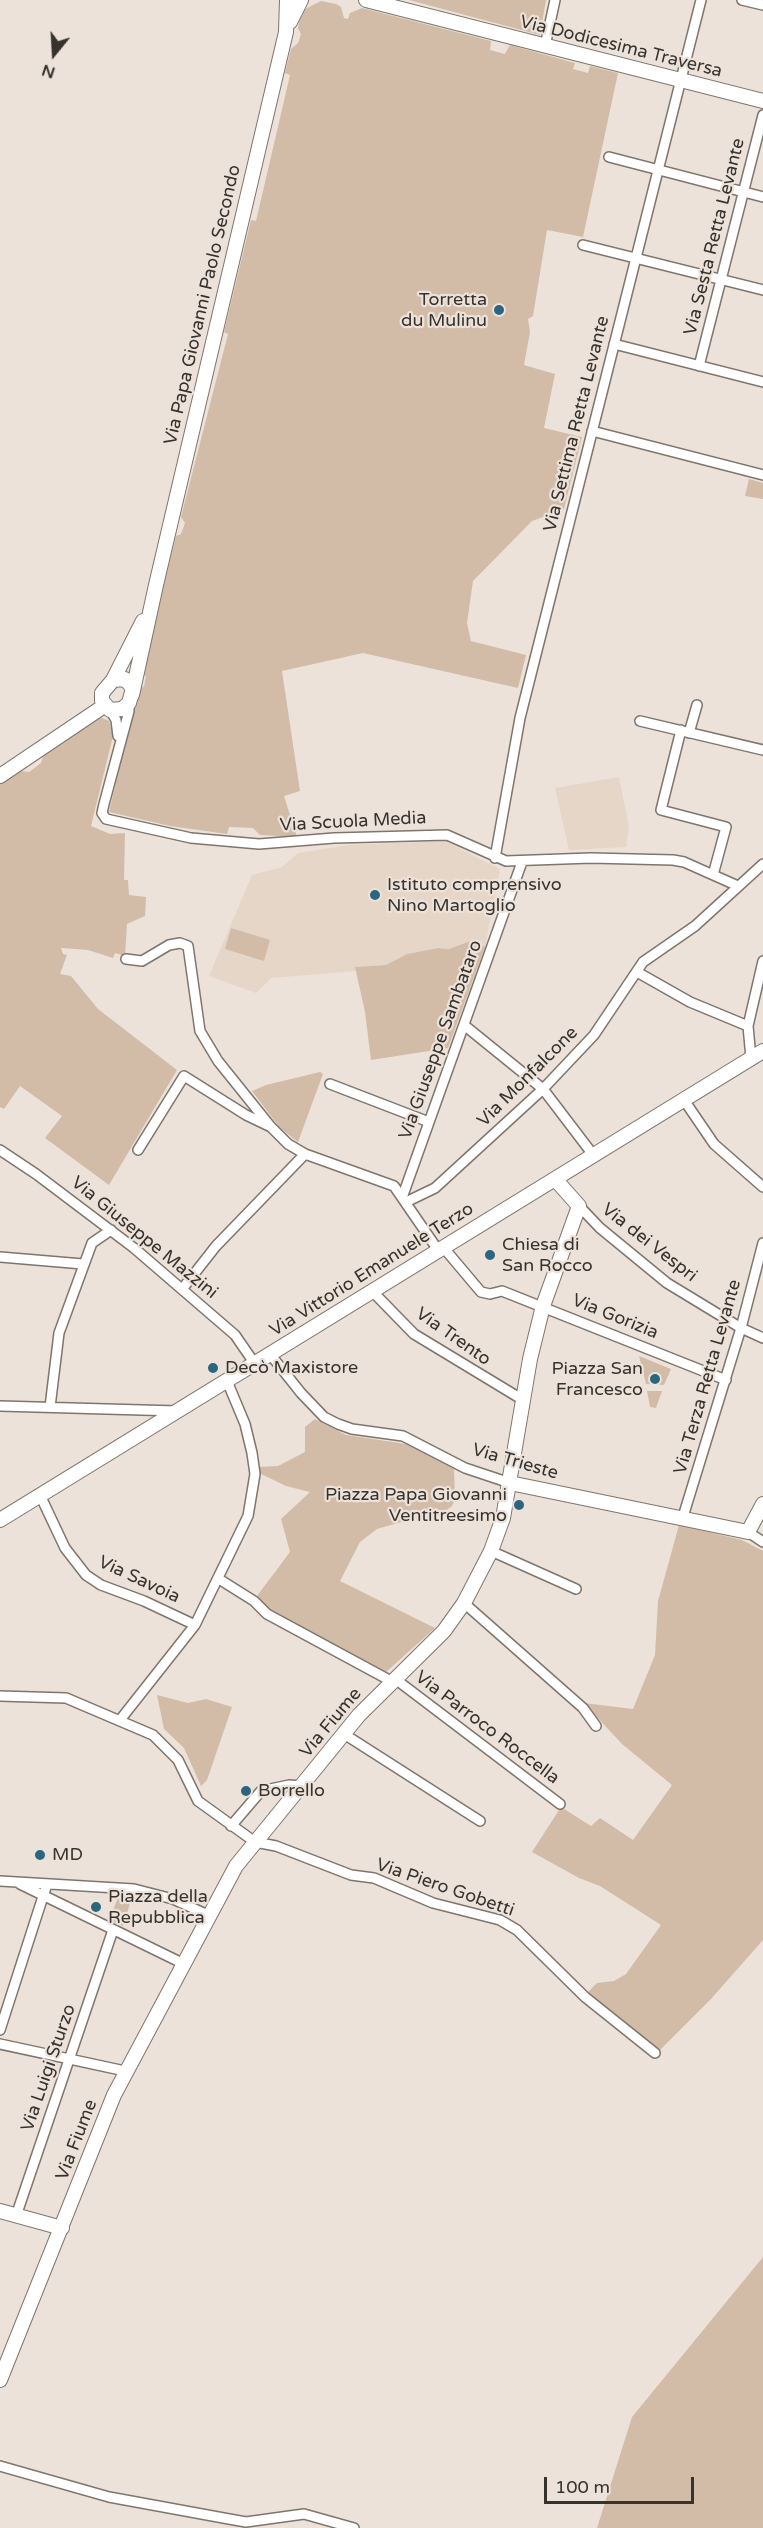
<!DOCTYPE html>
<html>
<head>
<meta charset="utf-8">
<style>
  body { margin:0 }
  #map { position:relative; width:763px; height:2528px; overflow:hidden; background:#ece2d9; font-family:"Varela Round",sans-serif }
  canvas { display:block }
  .north { position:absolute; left:24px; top:24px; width:60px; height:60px; -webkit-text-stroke:4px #ece2d9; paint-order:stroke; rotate:198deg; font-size:16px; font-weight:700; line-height:24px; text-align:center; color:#36322e }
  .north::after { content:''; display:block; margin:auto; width:21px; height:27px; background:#36322e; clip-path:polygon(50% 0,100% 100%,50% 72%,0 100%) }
  .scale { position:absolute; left:544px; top:2477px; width:150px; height:27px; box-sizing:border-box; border:3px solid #36322e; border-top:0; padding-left:8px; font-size:18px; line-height:21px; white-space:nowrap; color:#36322e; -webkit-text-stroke:4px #ece2d9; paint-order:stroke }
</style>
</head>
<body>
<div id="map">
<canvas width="763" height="2528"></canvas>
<div class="north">N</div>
<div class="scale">100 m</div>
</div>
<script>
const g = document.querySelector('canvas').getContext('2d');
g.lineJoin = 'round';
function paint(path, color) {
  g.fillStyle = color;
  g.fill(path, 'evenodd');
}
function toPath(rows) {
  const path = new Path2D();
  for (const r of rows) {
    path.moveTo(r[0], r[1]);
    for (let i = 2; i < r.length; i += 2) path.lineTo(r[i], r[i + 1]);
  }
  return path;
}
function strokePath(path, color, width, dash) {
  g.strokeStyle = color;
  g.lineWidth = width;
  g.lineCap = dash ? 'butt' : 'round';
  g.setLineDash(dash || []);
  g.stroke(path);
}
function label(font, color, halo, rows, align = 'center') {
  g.font = font + ' "Varela Round",sans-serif';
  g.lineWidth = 4.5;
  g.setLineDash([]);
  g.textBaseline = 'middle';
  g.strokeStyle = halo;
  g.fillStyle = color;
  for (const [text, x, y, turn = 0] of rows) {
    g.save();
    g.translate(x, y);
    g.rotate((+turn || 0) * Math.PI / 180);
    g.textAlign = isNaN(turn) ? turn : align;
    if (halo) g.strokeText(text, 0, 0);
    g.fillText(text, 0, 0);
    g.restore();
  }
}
const built = toPath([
  [619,777,629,827,626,847,569,850,555,788],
  [445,841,500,869,485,947,473,940,449,949,438,948,407,954,386,965,355,967,356,971,271,978,256,993,209,976,252,875,282,867,298,853,349,845]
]);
const green = toPath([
  [409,0,546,0,540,35],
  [321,1,336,4,341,7,344,18,348,19,350,13,362,8,491,41,490,50,505,54,510,45,575,63,573,69,588,73,590,66,618,73,583,237,547,230,533,316,528,319,530,332,524,365,555,374,544,428,582,437,564,509,532,521,473,581,467,623,471,641,526,655,518,688,363,653,282,671,300,791,284,796,297,837,260,835,253,828,229,827,227,834,170,826,109,812,138,690,144,686,146,677,142,671,176,536,181,534,185,523,181,517,228,334,224,332,251,220,256,221,290,75,285,73,291,49,298,43,301,34,298,28,300,16,305,9],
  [749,479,763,483,763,499,745,496],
  [102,718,109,721,113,736,91,826,110,834,125,833,124,880,128,880,129,895,146,897,145,916,127,924,125,956,115,953,113,958,88,950,61,948,63,954,67,955,60,974,71,976,98,1009,177,1070,109,1185,45,1138,62,1116,20,1086,4,1109,0,1107,0,784,21,771,29,772,41,763,44,754,81,729,92,719],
  [231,928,270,940,264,961,225,949],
  [473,940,485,947,448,1048,371,1060,365,1012,355,967,386,965,407,954,438,948,449,949],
  [320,1072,323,1074,298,1142,280,1128,252,1091,266,1085],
  [639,1356,671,1369,664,1385,646,1384],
  [647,1391,662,1391,656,1408,650,1407],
  [315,1419,346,1435,406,1444,454,1469,455,1500,452,1506,433,1520,415,1518,377,1529,360,1542,340,1581,435,1628,386,1672,266,1609,257,1596,290,1552,281,1519,310,1492,286,1486,259,1473,258,1467,278,1466,305,1452,305,1427],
  [679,1525,742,1540,763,1551,763,1940,711,1999,658,2052,586,1994,597,1983,614,1981,626,1974,661,1925,600,1886,579,1878,532,1852,561,1807,591,1826,600,1818,633,1840,672,1785,622,1744,584,1703,633,1709,655,1655,658,1601],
  [157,1695,188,1703,206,1699,232,1707,207,1780,201,1786,184,1748,164,1729],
  [119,1895,132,1897,123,1926,109,1920],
  [763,2257,763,2528,597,2528,632,2417]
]);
const street = toPath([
  [742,0,763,5],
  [545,46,555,0],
  [609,157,763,197],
  [583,245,763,290],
  [614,344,763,382],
  [699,366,763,115],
  [592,431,763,475],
  [129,703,129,711,104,804,102,813,106,819,191,838,259,844,334,838,447,835,506,861,591,858,673,860,684,862,738,886],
  [110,710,116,720,118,736],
  [640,721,763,750],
  [681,730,661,810,726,827,713,875],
  [689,733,697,705],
  [495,858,520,718,701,0],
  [126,959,142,961,169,945,180,943,188,946,200,1031,218,1061,271,1127,288,1144,305,1154,394,1186,438,1250],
  [637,972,690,1002,748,1026],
  [464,1025,543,1089,594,1156],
  [751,1058,748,1026,763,961],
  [330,1084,429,1122],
  [684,1100,714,1144,763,1187],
  [0,1150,36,1174,134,1248,235,1335,255,1364],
  [138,1150,184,1076,246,1115,269,1126],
  [403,1195,522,862],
  [406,1202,435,1188,543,1089,594,1035,643,962,695,926,763,864],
  [579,1206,600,1228,667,1283,741,1328,763,1338],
  [443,1247,481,1292,490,1294,502,1291,726,1380],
  [0,1257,83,1264],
  [183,1288,216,1246,305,1154],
  [372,1291,414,1334,523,1400],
  [270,1354,301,1393,324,1417,338,1424,352,1429,403,1436,465,1468,510,1483],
  [0,1406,177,1411],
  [50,1407,59,1333,92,1243,111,1230],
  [40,1495,65,1548,86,1575,101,1585,144,1601,195,1625],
  [682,1520,741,1328,763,1243],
  [748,1532,763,1542],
  [491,1551,576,1589],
  [219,1579,254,1601,267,1614,391,1681],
  [464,1603,583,1708,596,1726],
  [394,1678,560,1804],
  [0,1696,66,1698,153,1735,178,1760,198,1801,255,1842,276,1846,351,1875,374,1878,433,1903,500,1920,517,1930,585,1997,655,2053],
  [120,1720,195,1625,248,1516,255,1474,252,1453,245,1424,227,1381],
  [344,1734,480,1821],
  [231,1826,261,1791,289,1785,301,1786],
  [0,1881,134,1889,173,1899,208,1915],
  [20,1884,182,1963],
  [0,2030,47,1884],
  [0,2044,125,2071],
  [16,2216,113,1930],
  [0,2466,109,2497,229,2519,246,2522,304,2514,354,2528]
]);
const secondary = toPath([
  [366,0,763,101],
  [290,22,301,0],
  [125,679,133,688,129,703,122,709,110,710,102,701,102,693,113,680,125,679],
  [113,680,143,621],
  [132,695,156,585,286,32,287,0],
  [0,776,104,706],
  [510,1483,748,1532,763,1504],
  [0,1520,763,1051],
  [0,2211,62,2228],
  [0,2380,114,2095,236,1866,359,1715,444,1631,464,1603,491,1551,503,1518,530,1359,543,1306,579,1206,555,1179]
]);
const markers = [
  [499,310,6,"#2b667e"],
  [375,895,6,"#2b667e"],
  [490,1255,6,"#2b667e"],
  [213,1368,6,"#2b667e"],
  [655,1379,6,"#2b667e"],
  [519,1505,6,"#2b667e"],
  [246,1791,6,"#2b667e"],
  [40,1855,6,"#2b667e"],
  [96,1907,6,"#2b667e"]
];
const streetNames = [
  ["Via Dodicesima Traversa",621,47,14],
  ["Via Sesta Retta Levante",715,237,-76],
  ["Via Papa Giovanni Paolo Secondo",203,305,-77],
  ["Via Settima Retta Levante",577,424,-76],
  ["Via Scuola Media",353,822,-3],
  ["Via Giuseppe Sambataro",441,1040,-70],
  ["Via Monfalcone",528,1077,-45],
  ["Via Giuseppe Mazzini",144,1238,39],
  ["Via dei Vespri",649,1243,38],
  ["Via Vittorio Emanuele Terzo",372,1270,-32],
  ["Via Gorizia",615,1317,22],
  ["Via Trento",453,1337,35],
  ["Via Terza Retta Levante",708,1377,-74],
  ["Via Trieste",515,1462,16],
  ["Via Savoia",139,1580,25],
  ["Via Fiume",331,1723,-50],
  ["Via Parroco Roccella",487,1728,37],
  ["Via Piero Gobetti",445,1888,19],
  ["Via Luigi Sturzo",49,2068,-71],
  ["Via Fiume",77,2140,-69]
];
const poiNames = [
  ["Torretta",487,300,"right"],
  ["du Mulinu",487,321,"right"],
  ["Istituto comprensivo",387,885],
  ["Nino Martoglio",387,906],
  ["Chiesa di",502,1245],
  ["San Rocco",502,1266],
  ["Decò Maxistore",225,1368],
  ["Piazza San",643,1369,"right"],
  ["Francesco",643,1390,"right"],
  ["Piazza Papa Giovanni",507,1495,"right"],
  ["Ventitreesimo",507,1516,"right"],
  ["Borrello",258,1791],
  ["MD",52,1855],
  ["Piazza della",108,1897],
  ["Repubblica",108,1918]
];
paint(built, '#e6d6c7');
paint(green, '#d2bca7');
strokePath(street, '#7e756c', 12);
strokePath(secondary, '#7e756c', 16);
strokePath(street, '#fff', 9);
strokePath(secondary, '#fff', 14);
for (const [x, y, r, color] of markers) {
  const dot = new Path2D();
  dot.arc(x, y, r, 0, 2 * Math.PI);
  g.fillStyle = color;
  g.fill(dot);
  strokePath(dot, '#ece2d9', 2);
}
label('18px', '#36322e', '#ece2d9', streetNames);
label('18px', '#36322e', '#ece2d9', poiNames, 'left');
</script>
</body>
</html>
